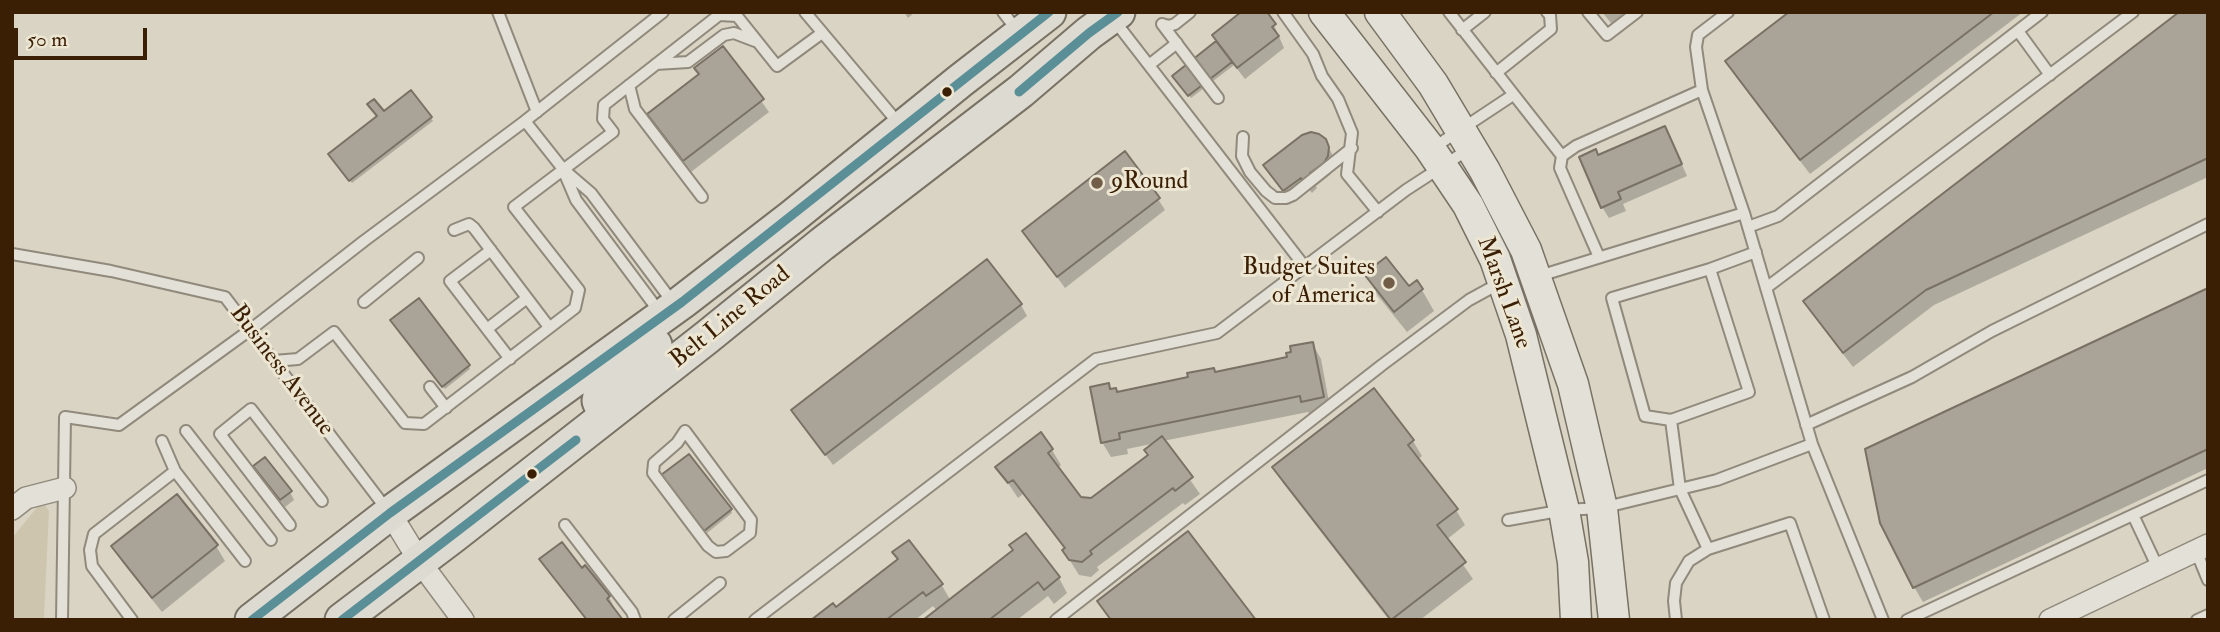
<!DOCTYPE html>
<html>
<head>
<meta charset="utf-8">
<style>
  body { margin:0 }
  #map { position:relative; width:2220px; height:632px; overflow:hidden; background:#d9d4c3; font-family:"IM FELL Double Pica",serif }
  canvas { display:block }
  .frame { position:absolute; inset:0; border:14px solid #3b1f05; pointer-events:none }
  .scale { position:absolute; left:14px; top:28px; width:133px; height:32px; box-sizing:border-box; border:4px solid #3b1f05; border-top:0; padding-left:9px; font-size:21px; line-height:24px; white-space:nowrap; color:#3b1f05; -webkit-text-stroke:5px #ece6d3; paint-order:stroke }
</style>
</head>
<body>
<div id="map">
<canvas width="2220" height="632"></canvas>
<div class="frame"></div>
<div class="scale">50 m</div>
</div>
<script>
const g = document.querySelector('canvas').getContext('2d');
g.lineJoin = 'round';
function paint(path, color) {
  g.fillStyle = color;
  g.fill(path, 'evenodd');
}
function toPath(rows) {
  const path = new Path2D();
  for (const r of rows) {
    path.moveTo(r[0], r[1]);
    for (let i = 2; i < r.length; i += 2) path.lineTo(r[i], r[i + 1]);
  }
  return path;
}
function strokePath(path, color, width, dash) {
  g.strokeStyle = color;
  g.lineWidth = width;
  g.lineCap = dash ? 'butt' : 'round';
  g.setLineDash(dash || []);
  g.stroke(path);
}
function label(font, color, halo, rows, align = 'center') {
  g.font = font + ' "IM FELL Double Pica",serif';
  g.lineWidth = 6;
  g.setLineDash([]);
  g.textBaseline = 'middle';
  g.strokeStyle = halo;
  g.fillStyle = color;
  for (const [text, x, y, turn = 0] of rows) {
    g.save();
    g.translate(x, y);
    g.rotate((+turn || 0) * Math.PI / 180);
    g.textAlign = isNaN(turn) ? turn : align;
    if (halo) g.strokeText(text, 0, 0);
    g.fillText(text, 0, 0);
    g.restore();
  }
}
const green = toPath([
  [39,505,45,505,49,511,44,617,41,620,12,620,12,538]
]);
const shadow = toPath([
  [904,12,915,12,908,18],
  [1602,12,1636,12,1615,28],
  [1792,12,2023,12,1810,174,1736,77,1727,62],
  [2208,12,2208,177,1934,305,1853,367,1814,316,1805,301],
  [1274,25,1284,48,1245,79,1234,65,1191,98,1174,76,1218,42],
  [723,48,769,112,691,172,656,126],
  [383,113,431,118,433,121,352,183,332,157],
  [1325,140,1335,160,1334,168,1330,175,1316,186,1317,188,1312,193,1308,188,1291,201,1272,177],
  [1671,140,1687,176,1623,204,1626,211,1609,218,1602,207,1598,157],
  [1158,199,1165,210,1065,288,1024,232],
  [1366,275,1409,289,1422,290,1434,311,1407,332,1378,296],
  [2208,290,2208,468,1923,602,1914,587],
  [1021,305,1027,316,833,465,793,410],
  [394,324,469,366,470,369,445,389],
  [1312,343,1321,359,1331,413,1312,417,1308,412,1163,441,1200,494,1185,505,1183,503,1097,567,1099,570,1091,577,1079,575,1064,551,1065,550,1023,494,1018,498,998,468,1052,450,1061,465,1057,468,1080,499,1091,500,1149,456,1156,443,1127,449,1128,454,1111,457,1102,442,1108,385,1117,394,1290,358],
  [1413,441,1422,456,1417,460,1456,510,1465,525,1446,540,1473,579,1420,620,1389,620,1283,483,1274,468],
  [255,467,290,492,294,500,285,507],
  [665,479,731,510,732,513,707,533],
  [216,546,225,561,162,612,122,562,113,547],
  [1015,551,1059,578,1067,593,1054,604,1048,596,1017,620,926,620,937,611,933,606,915,620,814,620,835,610,941,584,951,601],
  [542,559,609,597,615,609,613,611,620,620,587,620]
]);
const building = toPath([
  [1241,12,1267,12,1276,24,1272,27,1279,36,1237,68,1212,35,1241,12],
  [1789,12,1994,12,1800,160,1725,61,1789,12],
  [2179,12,2208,12,2208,158,1926,290,1843,353,1803,301,2179,12],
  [1216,41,1232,62,1188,96,1172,76,1216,41],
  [723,46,764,99,683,161,647,114,699,74,694,68,723,46],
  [411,90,432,117,349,181,328,154,377,116,367,104,374,99,384,111,411,90],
  [1665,126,1682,164,1618,192,1621,199,1601,208,1579,157,1596,149,1598,155,1665,126],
  [1311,132,1319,134,1326,139,1329,147,1328,156,1324,163,1310,173,1312,176,1304,182,1301,178,1283,191,1263,165,1302,135,1311,132],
  [1125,151,1160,198,1057,277,1022,231,1125,151],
  [1386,257,1409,286,1417,280,1423,289,1394,312,1364,274,1386,257],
  [987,259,1022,304,825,455,791,410,987,259],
  [2208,288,2208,449,1913,588,1880,523,1865,449,2208,288],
  [419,298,470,365,442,387,390,320,419,298],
  [1313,342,1324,397,1301,402,1300,396,1119,433,1120,439,1101,443,1090,387,1109,383,1110,389,1116,388,1117,392,1188,377,1187,373,1214,368,1215,372,1287,357,1286,353,1291,352,1290,346,1313,342],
  [1374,388,1414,440,1408,445,1458,509,1437,525,1466,562,1391,620,1272,467,1374,388],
  [1041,432,1053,449,1048,453,1081,497,1091,498,1148,455,1144,450,1162,436,1193,477,1175,491,1173,488,1090,551,1092,554,1082,562,1069,560,1062,550,1065,548,1013,480,1008,483,995,467,1041,432],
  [689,454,732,509,704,531,661,475,689,454],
  [265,457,292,491,280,500,253,466,265,457],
  [177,494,218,545,152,598,111,546,177,494],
  [1188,531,1256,620,1111,620,1097,601,1188,531],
  [1026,533,1060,577,1044,590,1038,582,989,620,923,620,1013,550,1009,545,1026,533],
  [909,540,943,584,926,596,923,592,886,620,811,620,833,603,836,607,898,559,892,552,909,540],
  [562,542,582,568,585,565,610,596,607,599,623,620,587,620,539,559,562,542]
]);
const lane = toPath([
  [498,12,537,112],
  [805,12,900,125],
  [1003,12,1019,33],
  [1283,12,1313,54,1322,76,1338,99,1352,133,1347,174,1378,212],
  [1449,12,1562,156],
  [1588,12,1607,35,1637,12],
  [1728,12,1698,35,1696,47,1702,90,1744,213],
  [1114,20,1305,267],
  [1162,24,1218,98],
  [1162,24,1169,26,1175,24,1190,12],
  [1462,30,1485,12],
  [2018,31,2050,75],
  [656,64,688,62,724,35,734,33,755,41],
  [1149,65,1177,43],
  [1496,73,1551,29,1550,15,1547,12],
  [629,85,635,109,702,197],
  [525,121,563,169,591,193,674,304],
  [1243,137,1242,156,1250,172,1266,191,1275,198,1286,198,1293,195,1352,148],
  [1433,148,1513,95],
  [564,172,576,200,661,314],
  [1748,227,1778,216,2042,12],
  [454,230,469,224,474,228,549,327],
  [491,250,450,281,510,359],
  [12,254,111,271,225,297,388,511],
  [1599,257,1560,168,1562,156,1576,146,1702,90],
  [1536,277,1744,213,1812,444],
  [1766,288,2133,12],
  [364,302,418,258],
  [487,329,527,298],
  [274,361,298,359,334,332,405,423,424,424,575,308,579,290,514,207,613,132,603,119,604,105,719,15,737,16,777,66,822,33],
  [430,387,446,408],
  [1671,420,1749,392,1710,269],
  [1806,425,1912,377,1992,331,2208,224],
  [186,431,271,540],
  [685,431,751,520,750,533,726,551,716,552,708,546,653,473,654,463,677,443,685,431],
  [162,441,175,471],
  [2133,515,2158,568],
  [1508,520,1564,510,1602,508,1717,480,1812,444,1883,620],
  [290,525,220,434,251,409,322,501],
  [565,525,632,612,635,620],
  [1708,549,1790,523,1824,620],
  [2196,551,2208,580],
  [62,620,65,417,119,425,250,330,364,241,525,121,663,12],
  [132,620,92,566,90,550,94,534,175,471,245,561],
  [674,620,720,583],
  [755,620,1096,359,1217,333,1406,190,1469,149],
  [1056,620,1382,365,1469,300,1500,283],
  [1676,620,1674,601,1676,583,1689,561,1708,549,1680,489,1671,420,1645,416,1612,298,1710,269,1756,252],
  [1907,620,2208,480],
  [2197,620,2208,615]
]);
const street = toPath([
  [12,509,26,498,65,488],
  [390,513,420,562,463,620],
  [2050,620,2208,545]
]);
const secondary = toPath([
  [1324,12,1429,147,1468,205,1495,259,1521,335,1564,510,1573,562,1576,620],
  [1380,12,1433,84,1485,171,1526,250,1573,384,1602,508,1614,620]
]);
const primary = toPath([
  [606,416,599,401,601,391,655,345],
  [252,620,390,513,682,302,792,217,960,81,1049,12],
  [342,620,453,536,706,338,822,244,1021,91,1089,33,1118,12]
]);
const bus1 = toPath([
  [1019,92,1089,33,1118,12],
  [252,620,390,513,682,302,1049,12],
  [342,620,576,440]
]);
const markers = [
  [947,92,6,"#3b1f05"],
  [1097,183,7,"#725e48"],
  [1389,283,7,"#725e48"],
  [532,474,6,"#3b1f05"]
];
const poiNames = [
  ["9Round",1111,183],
  ["Budget Suites",1375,269,"right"],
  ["of America",1375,297,"right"]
];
const streetNames = [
  ["Marsh Lane",1503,293,70],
  ["Belt Line Road",731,318,-39],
  ["Business Avenue",281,371,53]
];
paint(green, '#cec5ae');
paint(shadow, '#0003');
paint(building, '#a9a497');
strokePath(building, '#787164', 2);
strokePath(lane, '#90897c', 14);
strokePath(street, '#90897c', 24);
strokePath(secondary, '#787164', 33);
strokePath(primary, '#787164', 37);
strokePath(lane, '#e2e0d7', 10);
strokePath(street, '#e2e0d7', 21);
strokePath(secondary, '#e2e0d7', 30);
strokePath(primary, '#dddad1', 33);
strokePath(bus1, '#5a8f98', 9);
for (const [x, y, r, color] of markers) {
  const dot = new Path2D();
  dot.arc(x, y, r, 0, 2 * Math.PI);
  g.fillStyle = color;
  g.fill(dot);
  strokePath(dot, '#ece6d3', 2.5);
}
label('24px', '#3b1f05', '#ece6d3', poiNames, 'left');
label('24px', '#3b1f05', '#ece6d3', streetNames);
</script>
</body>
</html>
